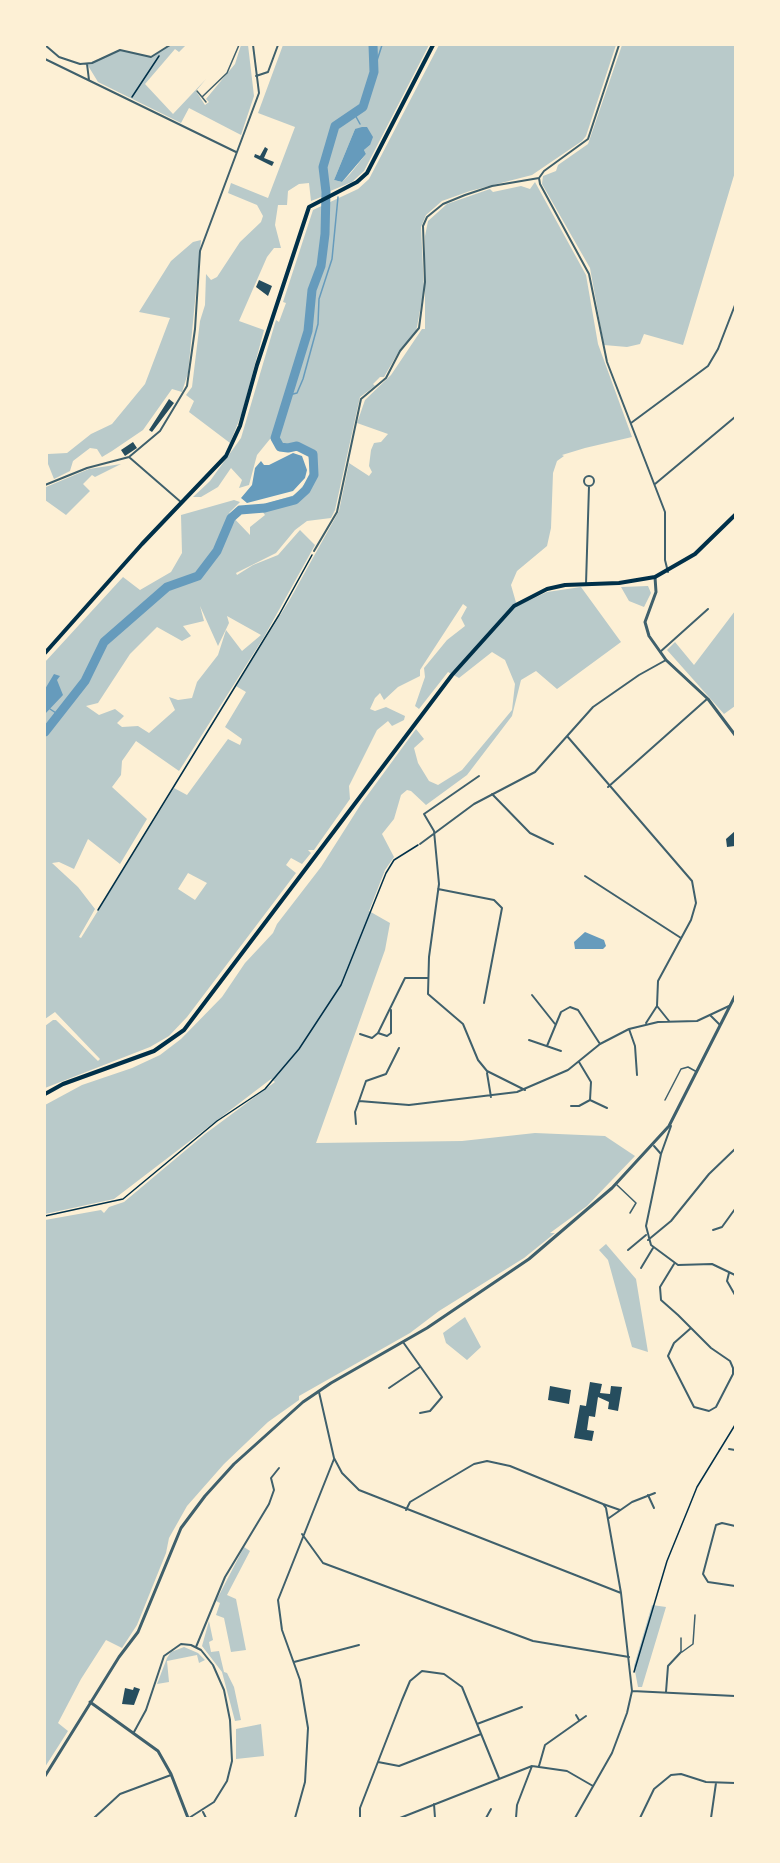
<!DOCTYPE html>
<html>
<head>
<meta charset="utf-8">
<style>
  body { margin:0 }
  #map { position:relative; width:780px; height:1863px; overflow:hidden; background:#fdf0d5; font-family:Commissioner,sans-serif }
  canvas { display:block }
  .frame { position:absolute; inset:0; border:46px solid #fdf0d5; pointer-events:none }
</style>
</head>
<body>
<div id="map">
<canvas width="780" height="1863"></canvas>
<div class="frame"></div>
</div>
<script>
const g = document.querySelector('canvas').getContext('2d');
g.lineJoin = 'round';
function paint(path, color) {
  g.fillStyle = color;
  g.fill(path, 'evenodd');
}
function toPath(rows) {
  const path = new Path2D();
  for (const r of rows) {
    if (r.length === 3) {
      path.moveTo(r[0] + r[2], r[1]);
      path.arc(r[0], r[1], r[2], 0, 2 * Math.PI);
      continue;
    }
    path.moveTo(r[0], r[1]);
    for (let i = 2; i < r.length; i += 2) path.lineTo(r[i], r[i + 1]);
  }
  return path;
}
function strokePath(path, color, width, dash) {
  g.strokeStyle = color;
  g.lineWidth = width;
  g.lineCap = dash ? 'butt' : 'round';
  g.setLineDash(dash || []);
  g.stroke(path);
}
const green = toPath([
  [170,45,186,45,179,52,175,49,145,84,173,114,206,79,196,91,205,105,209,102,206,99,235,64,241,45,248,45,254,96,241,135,189,108,181,123,98,82,87,64,120,50,151,57],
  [283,45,371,45,372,72,362,106,335,124,321,166,324,196,311,201,309,183,299,184,288,191,287,205,278,205,275,225,281,248,274,248,267,257,239,321,264,330,242,413,230,443,189,412,194,401,186,395,192,387,200,321,205,305,206,274,211,280,217,277,240,242,261,222,263,216,257,205,228,193,231,183,268,198,295,127,258,113],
  [375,45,429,45,364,171,352,182,328,192,325,166,337,126,365,108,375,75],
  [355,129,370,145,364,150,366,154,350,174,342,182,334,180],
  [439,45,616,45,586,136,582,141,532,175,470,191,442,201,426,215,421,227,424,289,416,332,399,351,384,377,380,377,373,384,375,386,360,397,335,510,331,518,307,521,295,530,276,553,236,573,237,575,253,565,278,555,300,530,315,545,264,637,179,771,136,741,122,761,121,775,112,787,147,819,120,864,88,839,74,869,59,862,52,863,78,887,95,909,79,937,81,938,174,788,187,795,228,739,240,745,242,739,225,727,246,692,236,686,289,601,339,511,349,463,369,476,372,472,369,466,371,450,374,443,381,442,388,434,357,423,365,400,391,375,422,329,425,329,425,236,428,221,447,204,490,189,493,192,521,186,530,189,535,182,586,275,598,344,632,437,585,448,562,455,564,456,557,461,553,473,551,528,547,546,517,571,511,585,517,606,547,592,581,587,621,642,557,689,536,671,521,680,512,716,467,775,426,805,411,791,407,790,401,795,394,819,382,834,394,857,385,870,369,911,390,923,385,950,316,1143,462,1141,535,1133,605,1136,635,1156,587,1206,550,1233,555,1233,524,1258,439,1311,410,1333,299,1396,299,1400,268,1422,224,1464,187,1506,169,1538,166,1553,137,1625,122,1648,106,1640,81,1679,58,1723,68,1731,45,1767,45,1220,101,1210,104,1213,109,1207,124,1202,205,1134,275,1082,271,1079,114,1199,45,1214,45,1105,82,1085,132,1068,160,1055,181,1039,222,997,245,963,273,933,277,924,321,867,361,804,416,729,424,739,414,748,418,763,429,781,438,785,462,770,512,710,515,684,505,660,492,652,459,678,448,672,419,709,415,706,425,677,424,668,447,640,465,626,461,618,467,607,463,604,420,670,420,676,398,687,384,700,380,693,375,698,370,709,375,711,386,707,405,716,404,720,392,726,388,721,377,730,349,786,350,799,314,850,308,850,311,853,302,864,291,858,286,865,296,873,187,1017,169,1036,150,1047,45,1088,45,1026,53,1020,56,1020,98,1061,100,1059,55,1012,45,1019,45,662,123,577,140,590,171,572,182,553,181,515,234,500,240,502,229,513,250,535,250,527,265,515,258,506,295,495,309,479,311,466,308,456,302,451,288,451,276,436,270,439,257,455,249,485,239,488,242,480,231,468,218,487,201,497,193,497,210,481,241,438,276,320,279,322,286,303,283,302,313,210,358,189,369,179],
  [200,606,218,646,229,623,227,616,261,635,242,651,226,630,218,655,197,682,192,698,178,700,169,697,175,710,149,733,138,726,122,727,117,723,124,716,115,709,99,715,86,706,98,703,130,654,157,627,182,641,191,636,183,626,204,621],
  [188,873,207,883,195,900,178,889],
  [622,45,735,45,735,172,683,345,644,334,640,344,627,347,604,345,590,268,542,184,543,176,556,171,558,165,588,144],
  [201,240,188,373,182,392,172,389,143,430,112,451,102,457,97,449,90,448,73,461,70,471,54,479,48,464,48,454,67,453,91,434,112,424,145,384,170,318,139,312,171,261,193,242],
  [121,464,95,477,92,475,83,484,90,491,66,515,45,500,46,487,89,469],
  [648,586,651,593,644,607,629,601,621,587],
  [735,611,735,706,724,714,667,650,675,642,694,665],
  [606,1244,636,1279,648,1352,632,1347,608,1260,599,1250],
  [465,1317,481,1347,467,1360,446,1343,443,1333],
  [244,1547,250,1551,227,1595,236,1599,246,1650,231,1652,224,1618,216,1615,220,1603,216,1601],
  [652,1605,666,1607,642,1687,638,1687,634,1666],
  [209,1621,213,1640,209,1642,211,1652,219,1651,224,1672,227,1673,234,1687,241,1720,235,1721,222,1672,202,1646],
  [184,1647,198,1653,205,1660,199,1663,197,1655,167,1661,169,1682,157,1684,167,1658,171,1652],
  [261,1724,264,1756,236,1759,236,1729]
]);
const water = toPath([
  [362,127,367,127,373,137,370,145,364,150,366,154,342,182,334,180,355,129],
  [293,453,302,456,307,470,305,478,293,491,247,503,241,498,252,485,255,468,261,461,264,465,269,465],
  [54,674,60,676,57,680,63,695,45,714,45,689],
  [585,932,604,940,606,946,603,949,575,949,574,942]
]);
const stream = toPath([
  [373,73,382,45],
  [354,113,360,124],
  [289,395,297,393,303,379,318,324,319,299,332,259,338,197],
  [50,709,59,715]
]);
const river = toPath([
  [45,732,85,681,104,642,167,587,198,576,217,551,231,518,240,510,265,508,295,500,306,490,314,475,313,454,297,446,288,448,280,447,275,438,308,331,312,290,321,266,325,234,326,192,323,167,335,126,363,107,374,72,373,45]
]);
const building = toPath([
  [265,147,268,149,264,158,274,162,272,166,254,157,255,154,260,156],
  [259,280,272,286,268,296,256,287],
  [169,399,174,403,152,432,149,430],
  [133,442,137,448,125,456,121,450],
  [735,831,735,846,727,847,726,839],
  [590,1382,602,1384,600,1393,610,1394,611,1386,622,1387,618,1411,608,1409,609,1402,598,1397,595,1417,589,1416,587,1430,594,1431,592,1441,574,1438,580,1405,586,1406],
  [550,1386,571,1390,569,1404,548,1400],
  [134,1687,140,1689,134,1705,122,1704,125,1688,133,1690]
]);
const path = toPath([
  [132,97,159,56],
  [98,910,279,615,312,555],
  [45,1216,123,1199,217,1121,265,1089,299,1049,341,985,386,873,394,860,418,845],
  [634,1672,667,1561,689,1507,697,1487,735,1425]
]);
const service = toPath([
  [197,91,202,97],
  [206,102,202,97,227,73,239,45],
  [665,1100,681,1069,688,1067,697,1072],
  [617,1185,636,1203,630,1213],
  [681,1651,681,1638],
  [682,1652,693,1644,695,1615]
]);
const minor = toPath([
  [45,45,59,57,80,64,92,63,120,50,151,57,170,45],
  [45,59,236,152],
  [87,64,89,80],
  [256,76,268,72,278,45],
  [539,178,540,184,589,274,607,362,665,512,665,560,668,572],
  [539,178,544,171,588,139,619,45],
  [631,423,708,366,718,349,735,305],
  [129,457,182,503],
  [589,481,5],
  [655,484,735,417],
  [45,485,87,468,129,457,160,431,187,386,195,329,200,251,259,93,253,45],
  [314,551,337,512,361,399,386,378,400,351,419,328,425,282,423,226,427,217,443,204,465,195,492,186,539,178],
  [586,584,589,486],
  [660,652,708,609],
  [567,736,692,881,696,903,691,920,658,981,657,1006,669,1021],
  [479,776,424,814,434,831,439,884,429,957,428,994,463,1024,478,1060,487,1071,525,1090],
  [608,787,707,699],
  [492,794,530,833,553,844],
  [420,844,474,804,535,772,593,707,639,675,666,660],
  [585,876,681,938],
  [438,889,494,900,502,908,484,1003],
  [532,995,555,1024],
  [710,1015,720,1025],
  [646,1023,657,1006],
  [629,1029,635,1046,637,1075],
  [378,1033,387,1036,391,1033,391,1010],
  [360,1034,372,1038,378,1033,405,978,428,978],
  [529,1040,561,1051],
  [547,1046,561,1012,570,1007,578,1010,600,1044],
  [399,1048,386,1074,366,1081,359,1101,409,1105,517,1092,568,1070,600,1044,629,1029,658,1022,697,1021,729,1006],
  [579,1062,591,1082,590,1100,607,1108],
  [487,1073,491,1097],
  [571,1106,579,1106,590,1100],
  [356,1124,355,1112,359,1101],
  [654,1146,661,1154,646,1226,651,1245,678,1265,712,1264,735,1275],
  [661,1154,671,1126],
  [713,1230,722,1227,735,1209],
  [648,1240,671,1221,709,1174,735,1149],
  [628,1250,646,1235],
  [674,1264,660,1287,661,1300,678,1315,711,1348,730,1361,733,1368,733,1374,716,1407,709,1411,694,1407,668,1356,674,1343,691,1328],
  [641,1268,653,1248],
  [729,1273,727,1281,735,1295],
  [403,1342,442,1397,430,1411,420,1413],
  [389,1388,420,1367],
  [319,1392,334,1458,342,1473,359,1490,621,1593],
  [729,1449,735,1450],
  [648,1495,654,1508],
  [603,1504,620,1510],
  [406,1510,410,1502,474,1464,487,1461,510,1466,603,1504,606,1508,621,1593,632,1691,627,1713,612,1753,575,1818],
  [609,1518,632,1502,655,1493],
  [735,1526,722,1523,716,1525,703,1574,708,1582,735,1586],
  [302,1534,323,1563,533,1641,629,1657],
  [196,1647,225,1577,269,1504,274,1490,271,1478,279,1468],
  [294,1662,359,1645],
  [632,1691,735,1696],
  [666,1692,668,1666,681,1652],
  [576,1715,579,1720],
  [477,1724,522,1707],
  [134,1732,146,1710,164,1656,181,1644,191,1645,201,1650,213,1665,224,1690,230,1720,232,1761,227,1781,214,1802,189,1818],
  [378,1762,399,1766,481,1734],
  [539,1766,545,1745,586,1716],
  [434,1804,435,1818],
  [203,1812,206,1818],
  [94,1818,120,1794,171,1775],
  [295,1818,305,1782,308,1728,300,1680,282,1630,278,1600,334,1459],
  [360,1818,360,1808,402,1700,410,1681,422,1671,444,1674,462,1687,499,1778],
  [400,1818,532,1766,567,1771,593,1786],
  [486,1818,491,1809],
  [516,1818,517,1805,532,1766],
  [640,1818,654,1789,671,1775,681,1774,706,1782,735,1783],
  [711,1818,716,1783]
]);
const tertiary = toPath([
  [655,577,656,592,645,622,649,636,666,660,708,699,735,735],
  [90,1702,158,1751,171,1774,188,1818],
  [45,1776,119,1657,138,1632,181,1528,205,1496,234,1464,303,1402,331,1383,427,1328,529,1259,612,1188,669,1126,735,996]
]);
const primary = toPath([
  [45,653,142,544,226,456,240,426,257,365,309,207,357,182,367,173,433,45],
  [45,1094,63,1084,154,1051,184,1030,452,675,514,606,547,589,565,585,619,583,655,577,695,554,735,515]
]);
paint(green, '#b9caca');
paint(water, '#669bbc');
strokePath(stream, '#669bbc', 1.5);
strokePath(river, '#669bbc', 9);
paint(building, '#264d5e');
strokePath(path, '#003049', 1.5);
strokePath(service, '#3f606c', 1.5);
strokePath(minor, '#3f606c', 2);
strokePath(tertiary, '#3f606c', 3);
strokePath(primary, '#003049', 4);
</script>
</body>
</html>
